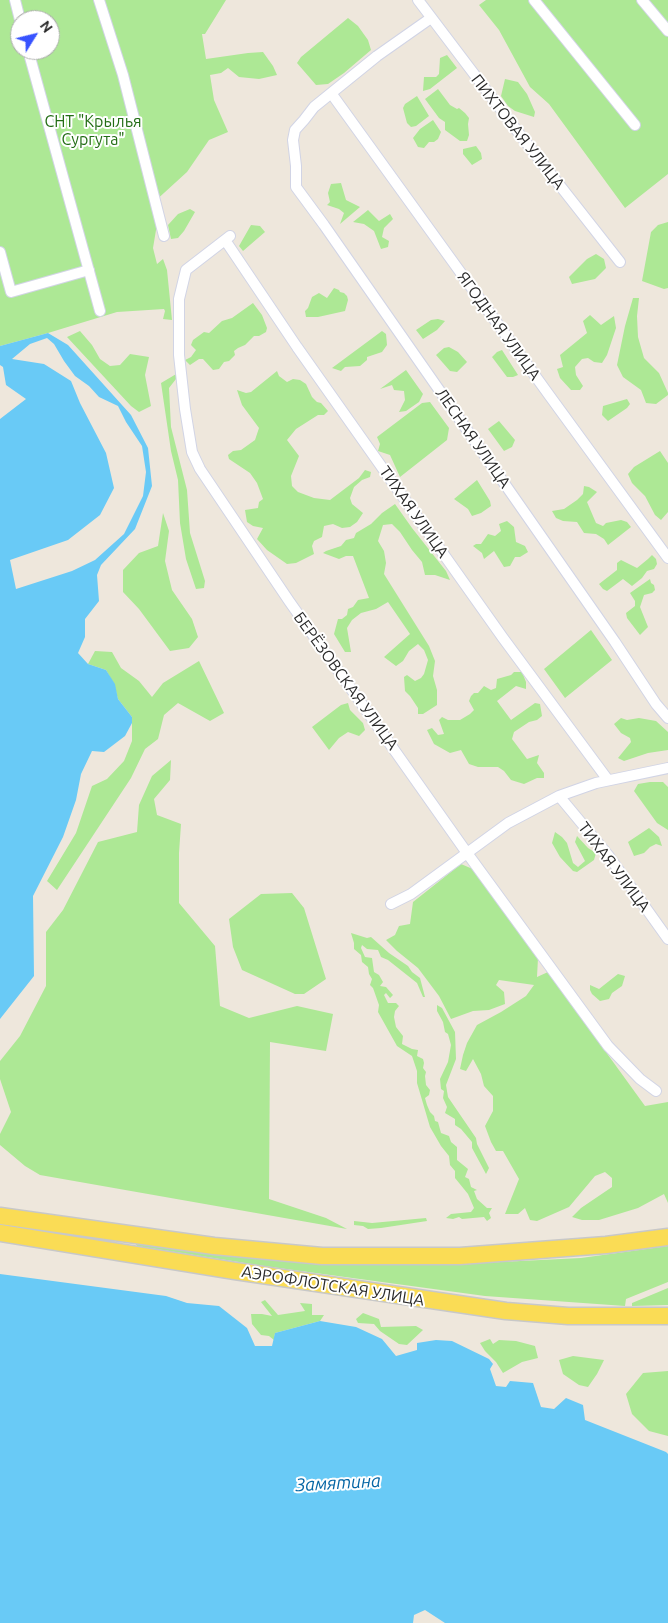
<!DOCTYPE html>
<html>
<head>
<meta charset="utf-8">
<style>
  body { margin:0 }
  #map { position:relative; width:668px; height:1623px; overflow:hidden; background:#eee7dc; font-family:Ubuntu,sans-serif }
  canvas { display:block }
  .north { position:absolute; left:10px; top:10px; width:50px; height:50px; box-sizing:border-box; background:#fff; border:1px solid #aaa; border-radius:50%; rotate:54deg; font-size:14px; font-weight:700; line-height:20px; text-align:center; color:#2b2b2b }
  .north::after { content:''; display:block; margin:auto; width:18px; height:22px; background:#3853ff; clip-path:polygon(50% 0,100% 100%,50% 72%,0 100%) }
</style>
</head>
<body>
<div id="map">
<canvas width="668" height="1623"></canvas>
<div class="north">N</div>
</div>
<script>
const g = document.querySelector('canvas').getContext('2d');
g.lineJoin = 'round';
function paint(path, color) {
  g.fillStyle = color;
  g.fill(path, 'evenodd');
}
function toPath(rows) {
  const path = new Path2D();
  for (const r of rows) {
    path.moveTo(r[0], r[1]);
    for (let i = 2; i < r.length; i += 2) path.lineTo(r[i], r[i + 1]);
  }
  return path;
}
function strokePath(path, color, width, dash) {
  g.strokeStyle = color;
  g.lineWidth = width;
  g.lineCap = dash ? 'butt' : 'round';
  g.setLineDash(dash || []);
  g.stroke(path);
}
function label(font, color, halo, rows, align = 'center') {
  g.font = font + ' Ubuntu,sans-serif';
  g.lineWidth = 4;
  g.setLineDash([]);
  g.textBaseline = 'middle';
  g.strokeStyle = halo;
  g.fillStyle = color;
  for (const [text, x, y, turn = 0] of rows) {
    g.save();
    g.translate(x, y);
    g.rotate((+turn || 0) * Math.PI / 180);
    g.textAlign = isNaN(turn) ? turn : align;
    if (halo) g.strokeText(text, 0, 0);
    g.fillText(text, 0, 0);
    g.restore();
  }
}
const green = toPath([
  [0,0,226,0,205,34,202,34,206,59,248,53,263,52,273,66,277,75,259,79,239,77,228,68,221,73,210,75,214,100,228,132,209,140,187,172,153,203,157,224,153,248,157,264,163,259,167,270,172,320,163,319,165,311,164,309,117,312,48,333,0,346],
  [20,20,50,20,50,50,20,50],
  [486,0,668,0,668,174,625,208,549,104,530,87,499,30,479,5],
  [348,18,358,26,368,40,371,50,344,73,328,84,316,85,297,63,301,57],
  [447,55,457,68,430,89,423,91,424,77,436,77,439,74,440,58],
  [505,79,518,82,527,94,535,112,534,117,515,111,508,106,501,96],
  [438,89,450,105,457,109,459,108,465,113,469,118,468,124,469,135,467,141,460,141,445,130,445,122,439,118,425,99],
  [417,96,429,116,416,126,411,127,407,123,403,108,405,104],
  [433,120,441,132,438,139,434,142,429,142,424,148,418,147,413,138,420,129],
  [476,146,481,153,482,159,472,165,463,154,463,149],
  [341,183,346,200,360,207,340,224,344,213,339,209,327,205,330,202,328,193,331,184],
  [190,209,195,212,184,231,178,238,171,239,168,225,178,214],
  [368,210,379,221,390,214,393,219,384,228,382,237,389,241,388,247,381,249,374,231,364,224,353,222],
  [668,222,668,288,664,289,642,281,651,232,658,225],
  [251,225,260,226,265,232,243,251,239,246],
  [596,254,604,259,606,268,595,279,572,284,569,277,587,259],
  [334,288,339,290,340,292,344,293,347,296,348,300,345,311,318,317,306,317,305,311,308,308,312,297,319,293,327,298],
  [633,298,639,298,637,316,638,337,644,358,659,373,668,393,668,395,656,404,646,403,641,390,623,377,617,365,625,326],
  [253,303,262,315,267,328,266,332,259,336,254,336,245,345,238,348,234,351,235,355,229,361,224,362,219,369,213,370,203,359,199,359,190,365,185,360,191,357,196,350,191,345,193,340,204,332,209,333,222,321,232,318],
  [590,315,601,325,614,316,616,328,607,355,602,363,594,362,588,358,582,359,575,367,576,375,583,386,580,390,571,390,560,378,557,369,563,367,560,355,587,333,583,321],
  [438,319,445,321,437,330,423,339,416,330,431,320],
  [80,331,92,345,100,359,110,366,120,365,130,354,149,357,145,375,151,406,139,412,131,406,67,337],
  [382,331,386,334,387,345,382,352,367,357,367,360,360,366,345,367,341,371,332,368],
  [449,347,458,352,467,362,457,372,450,371,436,355,444,348],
  [502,350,518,375,513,377,507,377,492,357,497,352],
  [183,370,169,388,171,427,187,490,190,533,205,581,204,588,196,589,186,559,180,523,178,480,171,451,161,383],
  [406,370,423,394,419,402,406,411,399,412,405,400,404,391,394,390,392,385,380,389],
  [277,371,279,376,287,382,293,379,300,380,306,384,312,397,317,402,321,403,328,411,324,415,318,415,296,429,287,440,299,456,291,476,292,486,298,492,314,498,330,500,359,478,365,470,371,472,370,477,362,480,354,487,350,498,352,504,363,513,357,522,350,527,342,528,333,524,324,526,322,537,314,541,312,546,314,554,296,563,287,564,267,550,257,539,263,528,253,526,247,522,245,510,258,508,259,502,263,499,257,483,250,473,229,459,228,455,233,451,241,450,255,440,259,428,242,405,237,390,246,393,251,392],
  [627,399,630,404,627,408,608,421,602,415,603,406],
  [430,402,449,428,447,440,400,477,390,455,378,451,380,444,377,437,422,403],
  [499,421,515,440,512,447,504,451,488,429],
  [660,451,668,463,668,512,661,520,655,515,645,496,632,483,628,474,634,467],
  [477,480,490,501,491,506,481,513,472,516,468,509,454,499],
  [584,486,589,487,597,492,587,502,596,523,603,526,606,523,621,520,627,522,631,527,608,545,604,539,596,534,584,533,577,522,563,521,556,518,552,511,564,509,577,500,583,494],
  [395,504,412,528,446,571,450,580,435,575,425,575,422,562,412,550,400,532,392,524,383,525,378,541,384,551,386,563,384,574,429,646,435,661,433,676,437,690,437,705,423,714,418,714,418,708,410,696,405,691,404,677,407,675,415,681,421,678,424,674,428,660,424,650,418,644,409,651,403,661,396,666,384,657,410,634,388,602,376,609,361,613,352,620,347,628,351,652,345,652,334,634,338,619,342,619,347,615,348,609,353,607,358,600,369,598,353,556,346,556,339,559,323,553,326,551,341,546,346,540,354,538,356,533,371,524,382,513],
  [163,513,169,531,165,561,172,590,192,619,198,637,189,648,170,651,139,609,123,592,123,570,139,553,158,546],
  [507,521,514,527,516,542,525,546,528,552,520,557,515,557,510,566,504,567,494,551,484,559,482,553,473,546,476,544,481,544,488,534,495,536,501,531,499,524],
  [652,555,656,559,657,564,654,569,647,571,642,578,632,586,623,579,607,591,603,589,599,584,617,570,617,563,621,560,637,568,648,559],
  [650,579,651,583,654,585,655,590,652,593,644,595,640,607,648,627,640,635,627,618,626,613,635,606,635,601,630,593],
  [591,630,612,660,565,698,544,669],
  [95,651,112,652,121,668,139,681,152,697,163,683,199,661,224,713,210,721,178,703,164,715,158,739,145,749,131,778,57,890,47,881,76,833,92,786,107,779,124,761,132,741,132,717,118,699,114,684,106,670,88,664],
  [514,672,522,672,526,682,526,689,516,686,497,701,511,720,535,703,540,704,542,716,537,720,529,722,514,732,512,739,527,759,539,755,537,763,544,773,544,778,537,778,524,784,511,780,504,771,498,767,478,767,469,764,461,750,450,753,434,744,427,730,432,728,438,735,444,734,439,720,442,717,448,720,460,720,470,714,474,710,469,701,471,696,474,693,478,693,484,686,491,690,496,688,497,679,511,675],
  [348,703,350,710,363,723,365,730,359,736,348,732,339,738,329,750,312,727,341,705],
  [621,718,627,720,639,718,656,721,668,732,668,750,648,753,624,761,618,758,631,742,630,738,621,733,614,724],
  [171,760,170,780,154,799,157,815,181,824,179,853,179,903,215,946,220,1006,249,1018,297,1006,333,1014,326,1051,270,1042,269,1199,326,1218,347,1229,40,1175,25,1166,0,1145,0,1134,11,1112,0,1079,0,1061,20,1036,46,986,46,932,63,910,98,842,137,832,139,805,152,776],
  [650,782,663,782,668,787,668,830,657,823,634,791,638,784],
  [649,828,659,837,662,846,656,844,650,847,644,853,634,856,628,842],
  [555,832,562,837,567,843,573,863,578,867,585,861,575,842,577,836,588,848,596,853,594,860,577,872,573,871,560,857,552,843],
  [461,864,475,870,538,958,537,977,548,972,645,1106,668,1102,668,1203,664,1194,638,1208,599,1220,582,1220,572,1217,581,1208,612,1187,612,1178,605,1172,595,1176,569,1207,537,1221,530,1220,525,1208,518,1214,505,1214,519,1179,503,1151,496,1151,491,1142,485,1126,493,1111,493,1096,484,1086,481,1074,473,1059,466,1071,460,1069,463,1055,467,1043,477,1025,501,1012,526,996,534,985,499,980,496,985,504,992,505,1004,489,1010,473,1011,451,1019,439,996,418,968,397,951,386,940,395,935,399,926,410,924,413,902],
  [292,893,304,908,326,979,304,994,295,994,242,970,233,947,229,919,261,894],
  [351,933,367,938,371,937,389,953,408,966,412,972,420,978,425,997,423,997,417,983,388,960,381,957,378,950,367,949,362,945,361,948,365,957,372,958,374,972,379,975,383,982,380,986,386,987,393,995,390,998,386,993,384,995,388,1003,396,1003,399,1006,395,1011,394,1017,396,1027,403,1036,402,1044,412,1049,418,1050,417,1056,423,1059,424,1063,423,1068,426,1072,425,1076,426,1085,430,1090,429,1095,425,1098,427,1105,430,1112,434,1116,435,1121,438,1122,441,1133,449,1136,451,1142,457,1147,457,1160,468,1169,465,1177,469,1179,471,1187,477,1190,474,1191,477,1199,487,1208,492,1208,489,1213,491,1218,487,1221,484,1217,462,1219,459,1217,453,1219,446,1218,451,1214,471,1212,474,1208,468,1194,455,1178,455,1171,450,1165,449,1156,441,1146,430,1127,417,1083,417,1071,412,1056,397,1046,378,1012,379,1005,373,988,370,985,372,979,369,974,368,967,362,962,361,955,354,949,354,943],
  [618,974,625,976,622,986,612,993,609,999,600,1001,592,994,590,990,590,985,599,989],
  [437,1005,442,1008,455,1032,456,1059,446,1085,448,1097,476,1138,477,1144,489,1168,486,1174,472,1148,472,1142,461,1129,455,1125,455,1119,445,1113,447,1107,443,1098,444,1091,441,1089,440,1079,448,1062,451,1045,448,1034,445,1032,443,1022,437,1011],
  [426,1218,427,1221,381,1228,368,1229,363,1226,354,1225,354,1221,372,1223],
  [135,1242,341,1263,440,1265,581,1258,668,1246,668,1282,626,1299,625,1306,485,1296,264,1266,137,1246],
  [668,1288,668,1305,632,1306,632,1303],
  [265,1300,278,1315,305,1311,300,1303,312,1304,312,1315,324,1315,320,1321,275,1333,274,1340,269,1336,261,1335,252,1324,251,1314,262,1314,272,1316,261,1302],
  [363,1313,379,1319,381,1327,416,1326,423,1330,407,1345,399,1344,380,1331,374,1324,358,1323,356,1319],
  [490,1339,493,1344,499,1340,516,1341,535,1346,538,1358,522,1362,503,1373,496,1362,485,1351,480,1343],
  [573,1356,604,1360,597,1374,588,1387,579,1385,563,1374,559,1360],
  [668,1371,668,1436,649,1431,632,1414,626,1394,643,1373]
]);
const water = toPath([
  [48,333,68,345,131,415,148,448,152,486,135,529,101,565,97,575,99,601,85,619,85,637,78,653,88,664,106,670,115,684,118,699,132,717,132,723,125,736,104,752,92,751,81,774,76,800,63,837,33,896,34,976,0,1019,0,419,26,399,6,385,3,367,0,365,0,346],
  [47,338,54,344,64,361,75,376,89,386,99,397,118,406,126,422,142,446,146,472,143,496,124,534,95,560,72,571,16,589,10,560,68,540,100,515,114,488,106,453,80,403,71,381,44,364,12,359,30,344],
  [0,1274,166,1296,187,1303,219,1306,247,1328,255,1346,272,1346,275,1333,320,1321,356,1327,382,1339,396,1356,417,1350,417,1343,436,1340,452,1341,489,1359,493,1364,490,1369,496,1386,506,1387,510,1381,533,1383,541,1407,554,1409,566,1398,583,1405,585,1420,666,1452,668,1454,668,1623,445,1623,425,1610,414,1615,413,1623,0,1623]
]);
const street = toPath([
  [15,0,20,20],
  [99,0,123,75,164,236],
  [418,0,521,136,620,262],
  [534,0,635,125],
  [642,0,668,31],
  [431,18,377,56,314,107,304,120,295,130,293,140,296,166,296,187,324,225,615,642,656,704,668,718],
  [28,50,100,311],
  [331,93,549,395,668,558],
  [230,236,186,270,179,299,179,355,185,409,192,452,200,469,289,601,467,853,608,1046,640,1079,656,1091],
  [225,240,297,347,386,473,503,638,608,780],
  [0,252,11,292,89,270],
  [559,796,608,855,668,939],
  [391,904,411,894,508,823,559,796,596,783,668,768]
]);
const primary = toPath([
  [0,1216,214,1246,322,1256,460,1256,606,1245,668,1237],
  [0,1233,235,1271,506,1311,568,1316,668,1316]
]);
const parkNames = [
  ["CНТ \"Крылья",93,122],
  ["Сургута\"",93,140]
];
const streetNames = [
  ["ПИХТОВАЯ УЛИЦА",518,132,52],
  ["ЯГОДНАЯ УЛИЦА",499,326,54],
  ["ЛЕСНАЯ УЛИЦА",473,438,55],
  ["ТИХАЯ УЛИЦА",414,512,55],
  ["БЕРЁЗОВСКАЯ УЛИЦА",346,681,54],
  ["ТИХАЯ УЛИЦА",614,867,53],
  ["АЭРОФЛОТСКАЯ УЛИЦА",333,1286,9]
];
const waterNames = [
  ["Замятина",338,1483,-3]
];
paint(green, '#ade895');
paint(water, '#69caf6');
strokePath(street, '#d1d4e5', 12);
strokePath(primary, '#c8c8c8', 19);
strokePath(street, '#fff', 10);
strokePath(primary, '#fadc55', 16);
label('16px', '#236d15', '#fff', parkNames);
label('16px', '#2b2b2b', '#fff', streetNames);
label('italic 18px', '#0566a5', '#fff', waterNames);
</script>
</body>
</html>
